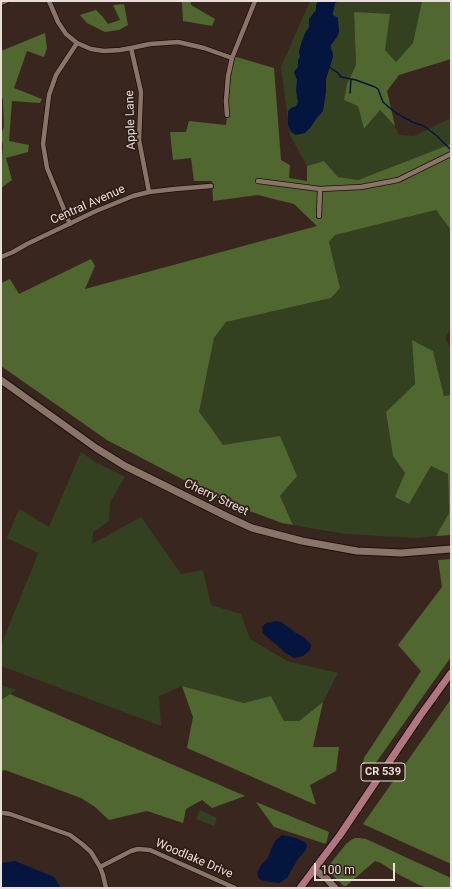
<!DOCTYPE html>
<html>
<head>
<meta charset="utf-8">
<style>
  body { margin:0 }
  #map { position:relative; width:452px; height:889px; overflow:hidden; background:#39271f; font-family:Roboto,sans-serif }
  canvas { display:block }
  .frame { position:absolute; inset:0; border:2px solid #eaded8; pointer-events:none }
  .scale { position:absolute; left:314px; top:863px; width:81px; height:18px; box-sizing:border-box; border:2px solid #eaded8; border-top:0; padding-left:5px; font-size:12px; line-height:14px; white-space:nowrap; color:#eaded8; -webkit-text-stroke:3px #2e1d15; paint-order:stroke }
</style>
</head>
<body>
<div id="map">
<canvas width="452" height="889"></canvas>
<div class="frame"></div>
<div class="scale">100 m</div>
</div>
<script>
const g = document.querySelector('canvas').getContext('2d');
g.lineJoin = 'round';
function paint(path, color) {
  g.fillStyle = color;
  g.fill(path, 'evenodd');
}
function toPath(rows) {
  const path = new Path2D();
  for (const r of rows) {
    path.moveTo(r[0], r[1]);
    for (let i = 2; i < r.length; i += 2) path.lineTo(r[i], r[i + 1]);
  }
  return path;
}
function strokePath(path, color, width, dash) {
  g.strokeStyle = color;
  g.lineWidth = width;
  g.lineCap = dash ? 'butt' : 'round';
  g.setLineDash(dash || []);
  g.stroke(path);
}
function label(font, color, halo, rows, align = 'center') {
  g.font = font + ' Roboto,sans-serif';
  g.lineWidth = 3.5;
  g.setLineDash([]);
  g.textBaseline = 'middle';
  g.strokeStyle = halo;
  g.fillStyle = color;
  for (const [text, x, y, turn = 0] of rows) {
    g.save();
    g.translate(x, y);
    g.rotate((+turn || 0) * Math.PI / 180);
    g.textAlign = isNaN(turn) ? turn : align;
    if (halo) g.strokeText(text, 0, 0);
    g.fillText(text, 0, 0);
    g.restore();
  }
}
const green = toPath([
  [310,1,422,1,413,43,396,62,385,50,354,13,356,65,347,84,358,106,364,129,380,110,395,126,399,135,414,136,451,118,451,144,358,180,338,177,324,161,307,166,290,135,281,67],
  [436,210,451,230,451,329,445,338,451,349,451,395,444,396,433,351,412,340,415,384,386,412,393,456,405,473,409,503,431,466,448,474,449,513,436,536,416,538,345,534,293,525,280,496,223,445,209,425,199,412,214,338,226,322,331,298,340,288,329,242,334,235],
  [81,452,95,462,125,477,110,502,109,521,93,532,92,544,141,517,181,574,203,570,211,605,241,614,250,639,287,661,338,673,323,702,299,721,284,721,271,696,244,703,182,686,159,696,161,726,1,666,1,645,32,569,38,553,7,538,19,509,49,527],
  [1,685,16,690,1,700],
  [200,810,217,818,214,826,196,819]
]);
const forest = toPath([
  [180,1,191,1,191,5,215,19,212,26,183,21,182,3],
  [422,1,451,1,451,59,399,75,387,91,395,126,380,110,364,129,358,106,344,100,347,84,356,65,354,12,390,14,385,50,396,62,413,43],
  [124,4,128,25,119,30,105,32,87,23,80,15,96,10,102,16,108,24,120,20,113,5],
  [45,33,47,48,44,57,27,51,14,88,42,99,40,103,12,101,9,141,29,145,28,152,6,158,12,180,1,188,1,177,2,176,1,174,1,158,2,158,3,146,1,134,4,127,3,101,1,92,1,51],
  [233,56,274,68,281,160,290,165,289,178,307,181,307,166,324,161,338,177,358,180,451,144,451,230,436,210,335,235,329,242,340,288,331,298,226,322,214,338,199,412,209,425,223,445,280,436,297,476,280,496,293,525,282,523,228,503,107,440,1,366,1,283,10,279,19,294,91,259,95,266,85,289,317,226,294,204,258,195,213,201,212,181,194,181,191,158,173,160,170,132,186,132,189,121,226,125],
  [412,340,433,351,444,396,451,395,451,535,436,536,449,513,448,474,431,466,409,504,395,497,405,473,393,456,386,412,415,384],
  [451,559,451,657,365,778,361,774,364,758,421,671,398,645,442,587,438,560],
  [182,686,244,703,271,696,284,721,299,721,323,702,313,747,339,747,336,771,310,785,316,805,187,748,193,717],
  [10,694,245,796,212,808,202,800,186,809,183,823,147,811,109,820,95,807,81,798,5,770,1,771,1,700],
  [451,699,451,864,363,824],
  [256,802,329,832,326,844,274,827],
  [355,838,359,838,366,839,451,878,451,888,428,888,419,885,396,873,381,863,375,861,346,886,344,886,331,874,329,869,330,864,346,844,351,840]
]);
const water = toPath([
  [318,1,339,1,338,2,334,3,332,11,333,15,338,18,339,32,337,37,331,45,331,49,333,53,333,57,326,79,326,92,323,111,316,119,311,127,305,133,296,135,291,132,288,125,288,111,291,108,296,106,298,102,296,90,297,80,294,72,298,67,298,60,300,57,299,52,301,44,305,33,309,27,309,19,316,10,316,5],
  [277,621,281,622,296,633,304,637,311,645,310,650,303,656,294,658,284,652,277,645,268,638,263,633,262,627,266,623],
  [282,835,296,838,306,843,307,846,305,851,298,859,287,878,279,883,264,881,259,879,257,873,261,865,268,858,271,849,275,841],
  [15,861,54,877,61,888,1,888,1,863]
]);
const stream = toPath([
  [332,13,335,1],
  [329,67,338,73,341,77,356,80,375,87,378,89,383,102,391,109,396,113,412,122,424,126,437,136,451,150],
  [350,93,351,79]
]);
const street = toPath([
  [49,1,58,22,66,34,77,43,91,49,104,51,120,50,131,48,150,44,178,42,204,48,232,58],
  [1,3,6,1],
  [131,48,141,92,139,140,149,192],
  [227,115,226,101,228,76,232,58,255,1],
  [258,181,320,189,361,187,398,180,451,154],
  [319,216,320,189],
  [70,224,47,168,43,144,49,95,56,75,77,43],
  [1,257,13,252,27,244,96,211,133,196,149,192,175,189,211,186],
  [1,813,4,813,10,814,70,835,82,844,91,852,100,867,103,875,106,888],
  [100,867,131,851,138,849,150,850,235,888]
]);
const secondary = toPath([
  [1,380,96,448,125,466,228,517,252,528,302,541,357,551,401,553,451,549],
  [314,869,327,879,335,888]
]);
const primary = toPath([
  [300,888,340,835,420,716,451,673]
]);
const shields = [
  [383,772,44]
];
const shieldNames = [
  ["CR 539",383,772]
];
const streetNames = [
  ["Apple Lane",131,120,-92],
  ["Central Avenue",88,205,-24],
  ["Cherry Street",216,498,25],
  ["Woodlake Drive",194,859,23]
];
paint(green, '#344121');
paint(forest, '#516730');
paint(water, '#04153f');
strokePath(stream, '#04153f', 1.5);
strokePath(street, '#1f0f08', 6);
strokePath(secondary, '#1f0f08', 9);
strokePath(primary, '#1f0f08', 9);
strokePath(street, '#89746a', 4.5);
strokePath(secondary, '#89746a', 7);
strokePath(primary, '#b27682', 7);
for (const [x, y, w] of shields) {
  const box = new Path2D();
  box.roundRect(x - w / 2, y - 9, w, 18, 3);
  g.fillStyle = '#2e1d15';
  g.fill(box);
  strokePath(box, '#eaded8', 1);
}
label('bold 11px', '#eaded8', null, shieldNames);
label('12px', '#eaded8', '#2e1d15', streetNames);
</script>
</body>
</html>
